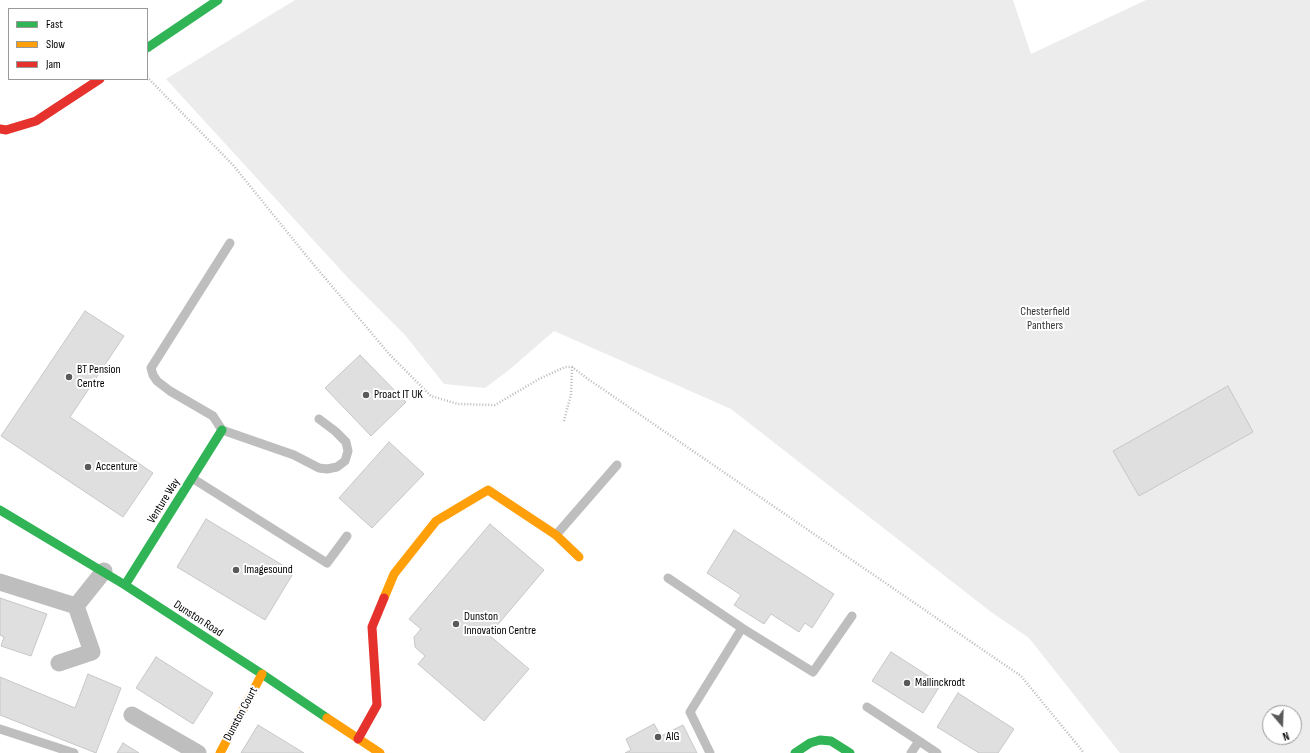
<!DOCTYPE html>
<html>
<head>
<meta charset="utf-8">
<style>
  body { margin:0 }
  #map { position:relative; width:1310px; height:753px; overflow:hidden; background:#fff; font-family:"Sofia Sans Condensed",sans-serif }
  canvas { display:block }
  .legend { position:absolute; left:8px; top:8px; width:140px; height:72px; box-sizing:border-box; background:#fff; border:1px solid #999; margin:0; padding:5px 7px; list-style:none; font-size:12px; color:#000 }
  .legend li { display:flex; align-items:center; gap:8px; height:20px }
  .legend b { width:20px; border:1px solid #999 }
  .north { position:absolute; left:1262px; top:705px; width:40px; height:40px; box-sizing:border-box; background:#fff; border:1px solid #999; border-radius:50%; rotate:161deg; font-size:11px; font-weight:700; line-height:16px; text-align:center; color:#000 }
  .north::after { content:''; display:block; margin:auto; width:14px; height:18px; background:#595959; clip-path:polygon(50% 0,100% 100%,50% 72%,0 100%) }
</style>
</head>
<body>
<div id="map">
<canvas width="1310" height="753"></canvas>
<ul class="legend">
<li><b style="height:5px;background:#30b455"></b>Fast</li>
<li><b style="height:5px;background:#ff9f0a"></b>Slow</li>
<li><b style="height:5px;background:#e5322d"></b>Jam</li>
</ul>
<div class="north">N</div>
</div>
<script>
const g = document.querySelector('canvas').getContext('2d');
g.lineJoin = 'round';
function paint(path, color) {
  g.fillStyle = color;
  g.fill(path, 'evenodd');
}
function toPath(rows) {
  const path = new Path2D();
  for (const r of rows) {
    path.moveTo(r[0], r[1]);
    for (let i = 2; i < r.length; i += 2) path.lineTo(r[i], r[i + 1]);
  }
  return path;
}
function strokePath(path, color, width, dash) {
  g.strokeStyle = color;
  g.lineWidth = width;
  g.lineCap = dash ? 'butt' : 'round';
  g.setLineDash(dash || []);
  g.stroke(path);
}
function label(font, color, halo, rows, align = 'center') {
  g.font = font + ' "Sofia Sans Condensed",sans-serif';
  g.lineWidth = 4;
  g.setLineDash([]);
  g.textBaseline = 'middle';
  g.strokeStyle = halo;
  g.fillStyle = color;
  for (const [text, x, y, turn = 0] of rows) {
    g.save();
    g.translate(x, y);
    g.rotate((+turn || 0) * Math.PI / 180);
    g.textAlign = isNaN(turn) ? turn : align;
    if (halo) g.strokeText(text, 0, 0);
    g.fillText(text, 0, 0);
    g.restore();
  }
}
const green = toPath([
  [295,0,1013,0,1031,54,1146,0,1310,0,1310,753,1120,753,1029,638,991,612,731,409,554,331,509,370,485,388,444,384,405,335,349,279,166,79],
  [1270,713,1294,713,1294,737,1270,737]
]);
const building = toPath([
  [85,311,124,336,70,417,153,473,123,517,1,436,85,311],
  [360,355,406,402,371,436,325,388,360,355],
  [1228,386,1253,432,1139,496,1113,451,1228,386],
  [389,442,424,474,372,528,339,498,389,442],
  [206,519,294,572,265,620,177,567,206,519],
  [490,524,544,570,489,635,529,669,484,721,418,664,425,656,415,647,414,637,421,629,409,619,490,524],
  [734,530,834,594,812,628,805,623,799,632,771,614,764,624,734,605,741,595,707,573,734,530],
  [0,598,47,614,31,656,1,646,4,637,0,635,0,598],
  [891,652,941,684,923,713,872,681,891,652],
  [156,657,213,693,193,724,136,688,156,657],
  [88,674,121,688,96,753,0,715,0,677,75,708,88,674],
  [958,693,1014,729,998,753,979,753,937,727,958,693],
  [654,724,661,736,683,725,697,753,625,753,631,750,626,739,654,724],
  [258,725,304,753,241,753,258,725],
  [123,743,139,753,117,753,123,743]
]);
const path = toPath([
  [147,77,233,165,309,259,390,355,431,396,458,404,495,405,539,379,565,367,572,367,588,379,1021,676,1084,753],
  [564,421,571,394,572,367]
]);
const lane = toPath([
  [230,243,151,368,153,375,157,381,170,391,213,416,222,430,294,455,319,468,327,469,337,467,345,461,348,451,346,442,335,431,319,419],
  [192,478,327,563,347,536],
  [556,535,617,465],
  [668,578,742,628],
  [867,707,919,741],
  [0,729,74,753],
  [710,753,690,712,742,628,813,672,852,616],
  [911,753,919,741,937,753]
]);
const street = toPath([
  [0,582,76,606,92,652,59,663],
  [76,606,104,571],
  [132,715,198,753]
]);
const fast = toPath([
  [147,48,218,0],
  [0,510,125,585,262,674,327,718],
  [125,585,222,430],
  [795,753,810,743,820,740,831,741,850,753]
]);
const slow = toPath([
  [384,598,394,574,436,521,488,490,556,535,579,557],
  [327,718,380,753],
  [220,753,262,674]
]);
const jam = toPath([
  [0,129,6,130,36,121,100,79],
  [358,739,377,705,372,627,384,598]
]);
const markers = [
  [69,377,4,"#595959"],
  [366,395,4,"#595959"],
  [88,467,4,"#595959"],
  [236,570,4,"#595959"],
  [456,624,4,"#595959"],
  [907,683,4,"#595959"],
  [658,737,4,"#595959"]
];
const parkNames = [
  ["Chesterfield",1045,312],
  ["Panthers",1045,326]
];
const poiNames = [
  ["BT Pension",77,370],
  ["Centre",77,384],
  ["Proact IT UK",374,395],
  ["Accenture",96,467],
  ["Imagesound",244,570],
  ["Dunston",464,617],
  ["Innovation Centre",464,631],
  ["Mallinckrodt",915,683],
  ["AIG",666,737]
];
const streetNames = [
  ["Venture Way",164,501,-58],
  ["Dunston Road",198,619,33],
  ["Dunston Court",241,714,-62]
];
paint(green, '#ececec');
paint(building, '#dfdfdf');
strokePath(building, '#c7c7c7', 1);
strokePath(path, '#b9b9b9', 2.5, [1, 2]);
strokePath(lane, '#bebebe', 9);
strokePath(street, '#bebebe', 17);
strokePath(fast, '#30b455', 9);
strokePath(slow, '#ff9f0a', 9);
strokePath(jam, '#e5322d', 9);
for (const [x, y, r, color] of markers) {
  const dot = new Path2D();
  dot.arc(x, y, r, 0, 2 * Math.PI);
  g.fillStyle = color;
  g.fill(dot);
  strokePath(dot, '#fff', 1.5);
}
label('12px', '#333', '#fff', parkNames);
label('12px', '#000', '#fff', poiNames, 'left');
label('12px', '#000', '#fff', streetNames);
</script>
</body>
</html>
